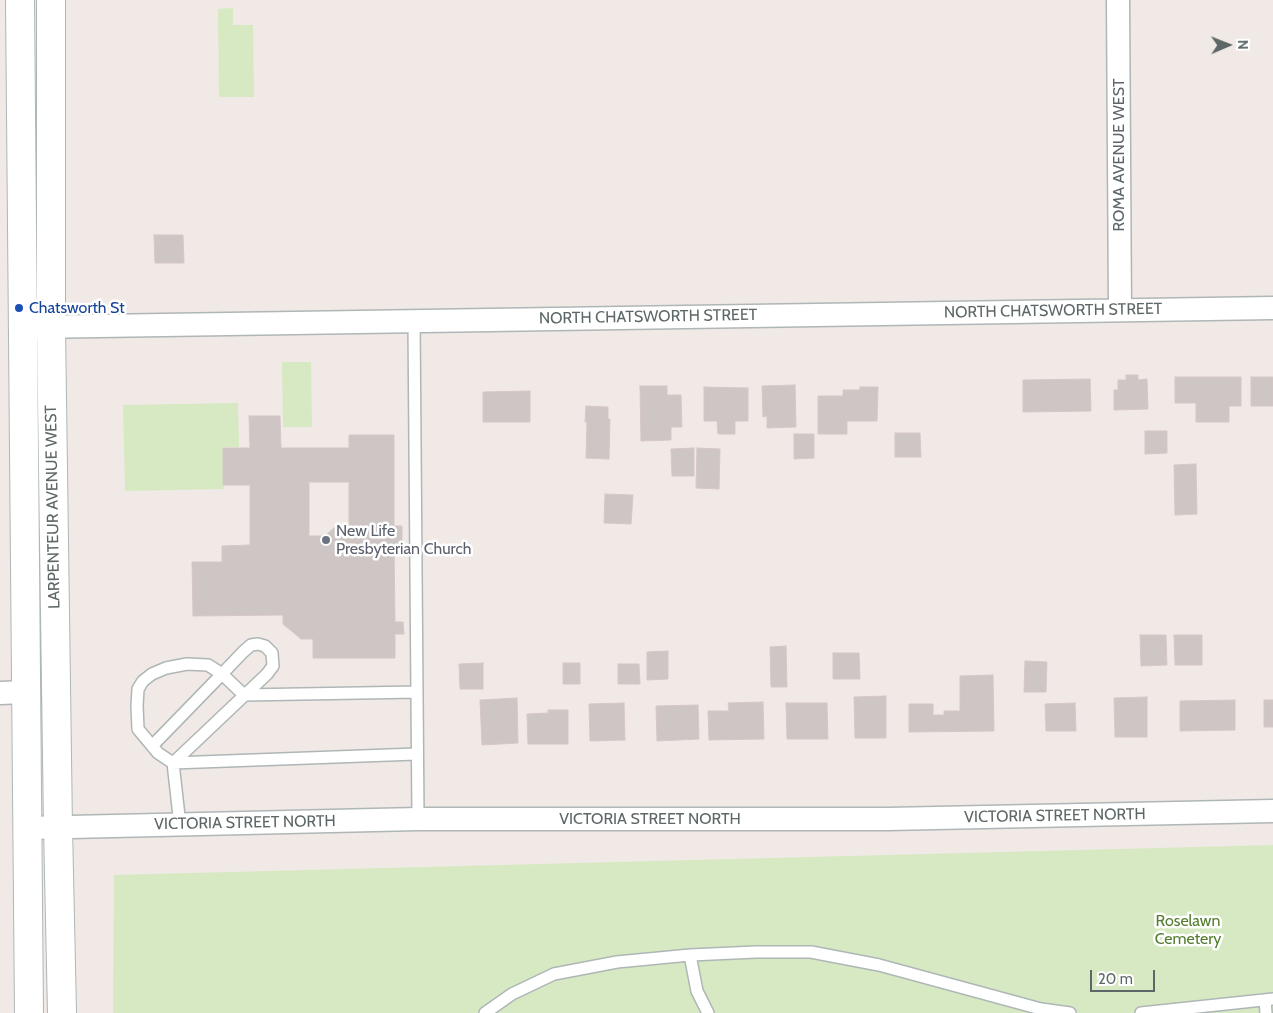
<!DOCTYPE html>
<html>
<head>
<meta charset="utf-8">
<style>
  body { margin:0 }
  #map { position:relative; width:1273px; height:1013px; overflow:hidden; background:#f1e9e6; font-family:Cabin,sans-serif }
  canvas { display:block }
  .north { position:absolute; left:1203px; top:20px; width:50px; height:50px; -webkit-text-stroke:4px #fff; paint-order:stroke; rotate:89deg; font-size:14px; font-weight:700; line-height:20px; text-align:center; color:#5e6767 }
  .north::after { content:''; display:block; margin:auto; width:18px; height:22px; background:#5e6767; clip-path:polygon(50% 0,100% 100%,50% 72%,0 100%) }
  .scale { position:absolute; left:1090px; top:970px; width:65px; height:22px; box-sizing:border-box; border:2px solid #5e6767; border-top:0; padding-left:6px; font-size:15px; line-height:18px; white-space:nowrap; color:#5e6767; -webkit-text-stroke:4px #fff; paint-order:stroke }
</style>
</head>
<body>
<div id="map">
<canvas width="1273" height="1013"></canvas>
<div class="north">N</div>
<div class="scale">20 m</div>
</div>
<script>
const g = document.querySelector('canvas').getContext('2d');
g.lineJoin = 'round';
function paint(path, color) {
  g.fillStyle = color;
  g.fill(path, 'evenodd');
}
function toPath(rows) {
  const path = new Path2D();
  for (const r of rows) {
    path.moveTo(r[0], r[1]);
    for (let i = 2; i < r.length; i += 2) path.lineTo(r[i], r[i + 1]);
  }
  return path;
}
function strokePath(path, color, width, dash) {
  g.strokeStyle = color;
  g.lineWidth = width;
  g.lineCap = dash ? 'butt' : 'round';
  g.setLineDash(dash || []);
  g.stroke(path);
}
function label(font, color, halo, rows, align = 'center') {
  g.font = font + ' Cabin,sans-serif';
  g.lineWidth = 5;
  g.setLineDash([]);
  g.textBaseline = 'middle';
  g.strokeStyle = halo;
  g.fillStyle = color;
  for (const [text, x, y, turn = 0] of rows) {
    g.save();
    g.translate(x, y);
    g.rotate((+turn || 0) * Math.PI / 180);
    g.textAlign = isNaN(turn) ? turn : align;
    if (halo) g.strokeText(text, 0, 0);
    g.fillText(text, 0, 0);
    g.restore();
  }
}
const green = toPath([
  [233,8,233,25,253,25,254,97,219,97,218,9],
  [282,362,311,362,312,427,283,427],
  [238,403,239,447,223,447,224,489,125,491,123,405],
  [1273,845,1273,1013,113,1013,114,875]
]);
const building = toPath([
  [154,235,183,235,184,263,155,263,154,235],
  [1126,375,1138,375,1138,380,1147,379,1148,409,1114,410,1114,390,1118,390,1118,380,1126,380,1126,375],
  [1175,377,1241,377,1241,406,1229,406,1229,422,1196,422,1196,403,1175,403,1175,377],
  [1251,377,1273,377,1273,406,1251,406,1251,377],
  [1090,379,1091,411,1023,412,1023,380,1090,379],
  [795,385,796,427,767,428,767,416,763,417,762,386,795,385],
  [640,386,667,386,667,395,681,395,682,427,671,427,671,440,641,441,640,386],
  [704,387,748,388,748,421,735,421,735,434,718,434,717,421,704,421,704,387],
  [860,387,878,387,877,421,847,421,847,434,818,434,818,396,843,396,843,390,860,390,860,387],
  [530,391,530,422,483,422,483,392,530,391],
  [586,406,608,407,608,419,610,419,609,459,586,458,587,422,585,422,586,406],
  [249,416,280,416,281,448,349,448,349,435,394,435,394,526,402,526,402,545,394,545,395,622,403,622,404,634,395,634,395,658,313,658,313,639,301,639,283,624,283,615,193,616,192,562,222,562,222,546,250,545,250,485,223,485,223,448,250,448,249,416],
  [309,482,349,482,349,526,336,526,325,536,309,536,309,482],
  [1145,431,1167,431,1167,453,1145,454,1145,431],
  [895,433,920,433,921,457,895,457,895,433],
  [794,434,814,434,814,458,794,459,794,434],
  [694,448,694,476,672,476,671,449,694,448],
  [697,448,720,449,719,489,696,488,697,448],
  [1196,464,1197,514,1175,515,1174,465,1196,464],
  [605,494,633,495,631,524,604,523,605,494],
  [1140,635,1166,635,1167,665,1141,666,1140,635],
  [1174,635,1202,635,1202,665,1175,665,1174,635],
  [786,646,787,687,771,687,770,647,786,646],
  [668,651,668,679,647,680,647,652,668,651],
  [833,653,859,653,860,679,833,679,833,653],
  [1025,661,1047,662,1046,692,1024,692,1025,661],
  [483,663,483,689,460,689,459,664,483,663],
  [563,663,580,663,580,684,563,684,563,663],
  [618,664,639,664,640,684,618,684,618,664],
  [993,675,994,731,909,732,909,704,933,704,933,715,944,715,944,711,960,711,960,676,993,675],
  [886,696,886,738,855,738,854,697,886,696],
  [1147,697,1147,737,1115,737,1114,698,1147,697],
  [517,698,518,743,482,745,480,700,517,698],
  [1235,700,1235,730,1180,731,1180,701,1235,700],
  [1264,700,1273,700,1273,727,1264,727,1264,700],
  [763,702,764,739,709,740,708,711,729,711,728,703,763,702],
  [624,703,625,740,590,741,589,704,624,703],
  [786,703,827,703,828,739,787,739,786,703],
  [1075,703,1076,731,1046,731,1045,704,1075,703],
  [698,705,699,739,657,741,656,706,698,705],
  [548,710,568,710,568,744,528,744,527,714,548,713,548,710]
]);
const lane = toPath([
  [414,321,418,819],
  [152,746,222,674,244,695,417,692],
  [173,763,267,674,273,666,272,653,265,646,258,644,251,645,243,652,222,674,208,665,187,664,166,668,152,674,143,681,138,689,137,706,138,729,158,753,173,763,416,754],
  [173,763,180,825],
  [690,955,697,991,708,1013],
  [1265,1000,1266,1013],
  [485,1013,512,994,554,974,617,962,690,955,756,952,811,952,879,965,1041,1009,1070,1013],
  [1141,1013,1273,999]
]);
const street = toPath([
  [1118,0,1120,310],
  [33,327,1273,308],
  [0,693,26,692],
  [27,828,418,819,888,819,1273,811]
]);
const secondary = toPath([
  [20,0,29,1013],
  [51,0,51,327,58,827,62,1013]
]);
const markers = [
  [19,308,5,"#1a4fb4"],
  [326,540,5,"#6b7280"]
];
const streetNames = [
  ["ROMA AVENUE WEST",1119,155,-90],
  ["NORTH CHATSWORTH STREET",1053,311,-1],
  ["NORTH CHATSWORTH STREET",648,317,-1],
  ["LARPENTEUR AVENUE WEST",53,507,-91],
  ["VICTORIA STREET NORTH",1055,816,-1],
  ["VICTORIA STREET NORTH",650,819],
  ["VICTORIA STREET NORTH",245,823,-1]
];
const transitNames = [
  ["Chatsworth St",29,308]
];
const worshipNames = [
  ["New Life",336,531],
  ["Presbyterian Church",336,549]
];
const parkNames = [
  ["Roselawn",1188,921],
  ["Cemetery",1188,939]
];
paint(green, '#d7e9c2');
paint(building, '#cec6c5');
strokePath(building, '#d6c7c4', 1);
strokePath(lane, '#afb6b6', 14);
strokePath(street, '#afb6b6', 25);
strokePath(secondary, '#aeb7b7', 30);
strokePath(lane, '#fff', 11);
strokePath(street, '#fff', 22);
strokePath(secondary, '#fff', 28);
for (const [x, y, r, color] of markers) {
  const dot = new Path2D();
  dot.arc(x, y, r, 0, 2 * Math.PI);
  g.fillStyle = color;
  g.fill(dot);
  strokePath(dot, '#fff', 2);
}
label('16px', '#5e6767', '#fff', streetNames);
label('16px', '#164399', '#fff', transitNames, 'left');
label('16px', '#5b616d', '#fff', worshipNames, 'left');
label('16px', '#547d2f', '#fff', parkNames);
</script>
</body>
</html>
